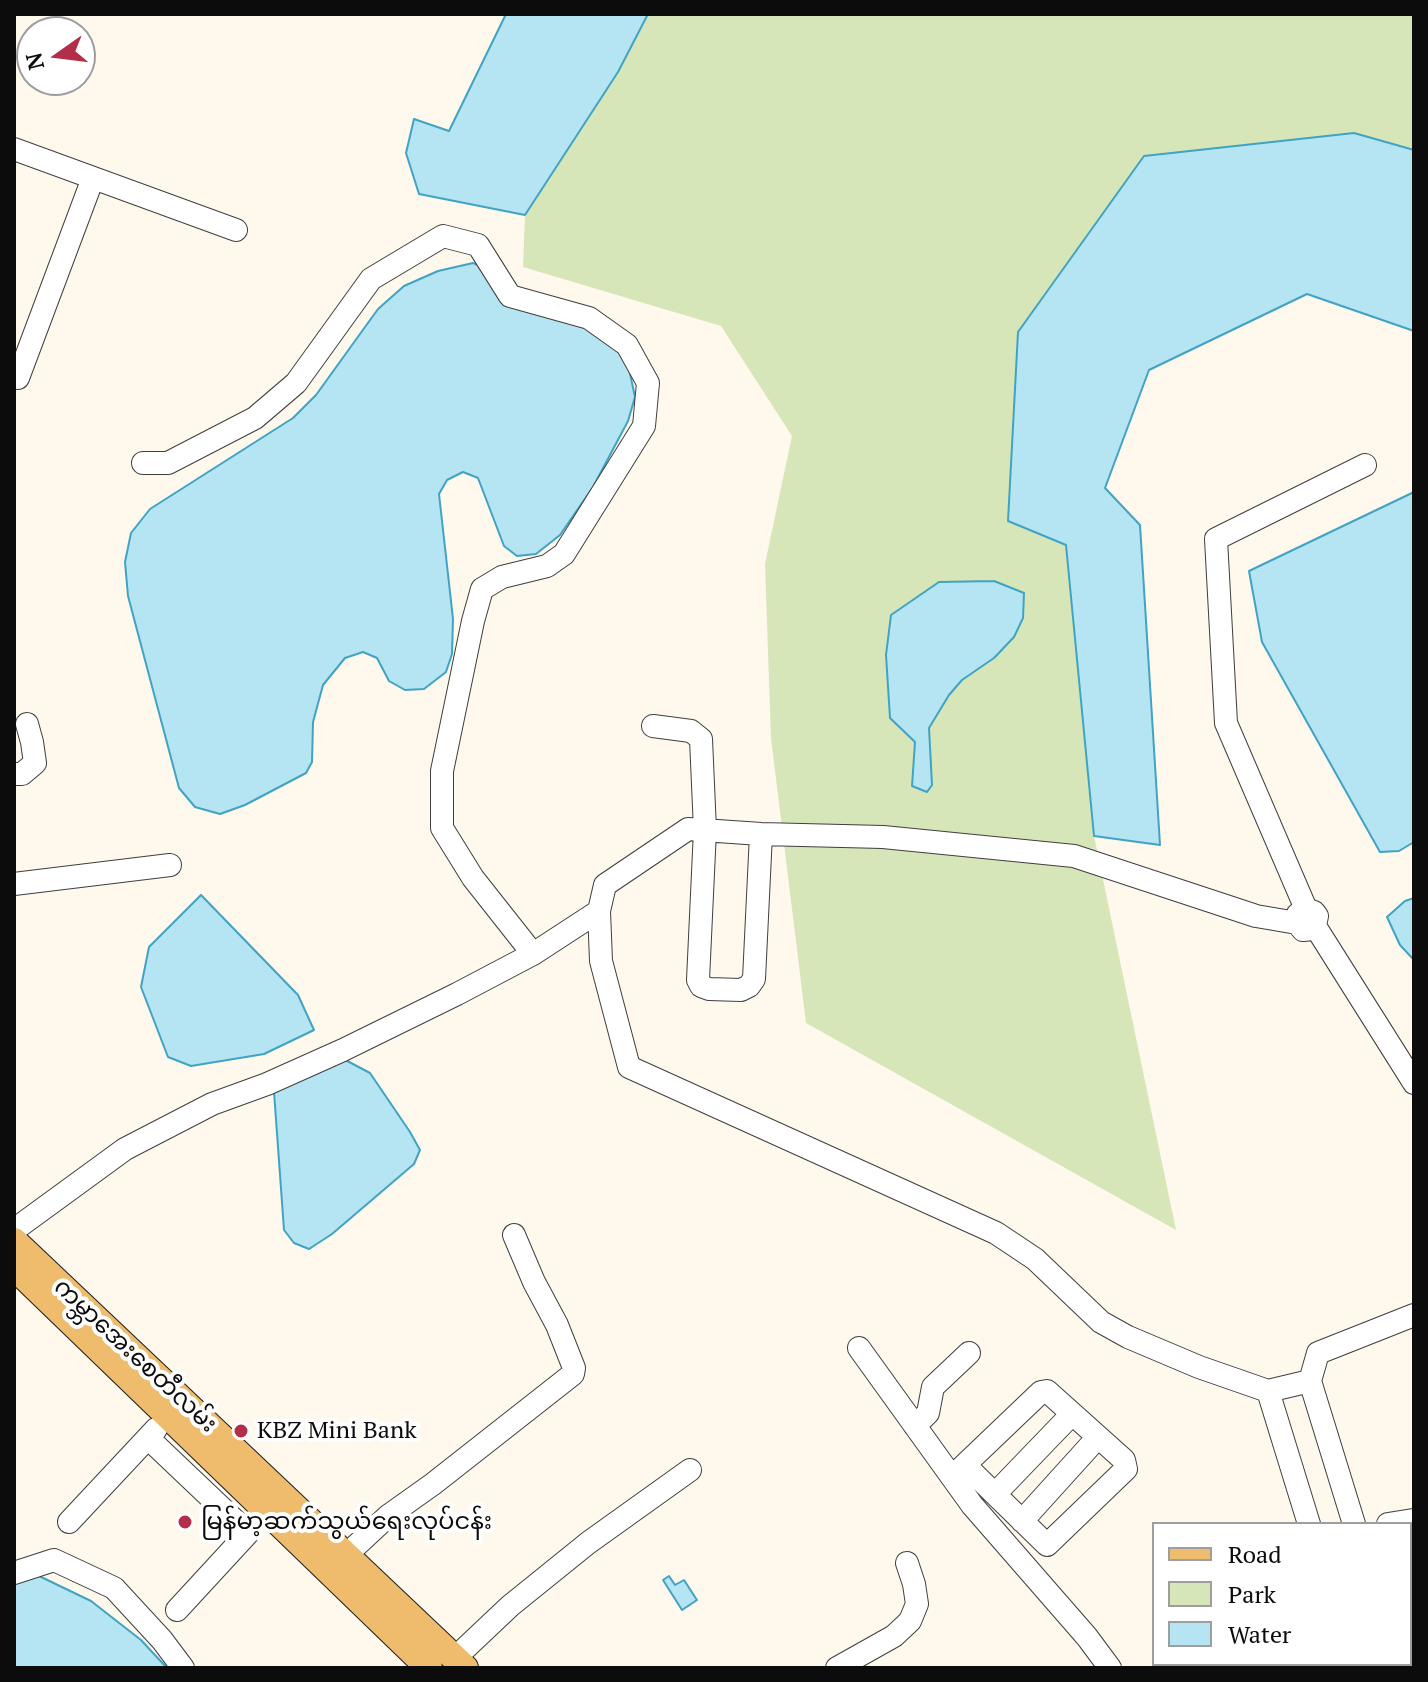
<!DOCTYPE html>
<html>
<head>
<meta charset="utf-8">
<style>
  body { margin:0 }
  #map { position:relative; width:1428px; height:1682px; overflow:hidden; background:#fef8ed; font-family:"PT Serif",serif }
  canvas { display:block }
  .frame { position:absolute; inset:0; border:16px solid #0c0c0c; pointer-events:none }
  .legend { position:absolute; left:1152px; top:1522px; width:260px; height:144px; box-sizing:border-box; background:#fff; border:2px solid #9e9e9e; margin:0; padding:10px 14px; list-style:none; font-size:24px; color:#0c0c0c }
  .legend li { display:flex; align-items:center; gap:16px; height:40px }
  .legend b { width:40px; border:2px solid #9e9e9e }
  .north { position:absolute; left:16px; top:16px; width:80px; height:80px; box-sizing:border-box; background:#fff; border:2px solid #9e9e9e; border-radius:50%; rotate:256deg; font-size:22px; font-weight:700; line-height:32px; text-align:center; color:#0c0c0c }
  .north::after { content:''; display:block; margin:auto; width:28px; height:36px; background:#b32e48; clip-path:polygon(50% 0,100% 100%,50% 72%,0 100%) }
</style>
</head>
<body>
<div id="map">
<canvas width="1428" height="1682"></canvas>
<div class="frame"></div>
<ul class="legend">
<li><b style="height:10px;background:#efbb6c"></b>Road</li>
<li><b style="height:22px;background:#d7e6b9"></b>Park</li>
<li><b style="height:22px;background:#b5e4f2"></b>Water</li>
</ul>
<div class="north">N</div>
</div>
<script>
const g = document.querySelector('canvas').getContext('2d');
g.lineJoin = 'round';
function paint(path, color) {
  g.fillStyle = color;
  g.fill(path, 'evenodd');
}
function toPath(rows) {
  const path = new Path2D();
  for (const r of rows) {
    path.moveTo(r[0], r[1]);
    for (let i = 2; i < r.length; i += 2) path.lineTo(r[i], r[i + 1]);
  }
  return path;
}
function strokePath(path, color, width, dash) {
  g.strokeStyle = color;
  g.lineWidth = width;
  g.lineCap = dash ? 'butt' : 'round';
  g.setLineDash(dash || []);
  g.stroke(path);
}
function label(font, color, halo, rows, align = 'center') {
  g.font = font + ' "PT Serif","Noto Sans Myanmar",serif';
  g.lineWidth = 8;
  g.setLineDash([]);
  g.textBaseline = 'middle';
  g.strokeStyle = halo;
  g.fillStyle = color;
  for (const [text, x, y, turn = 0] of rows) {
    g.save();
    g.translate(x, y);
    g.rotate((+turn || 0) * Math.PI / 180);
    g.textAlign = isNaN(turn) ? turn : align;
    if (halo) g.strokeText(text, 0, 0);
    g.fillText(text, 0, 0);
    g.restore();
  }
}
const green = toPath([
  [648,14,1414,14,1414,150,1354,133,1144,156,1066,545,1094,836,1176,1230,806,1023,771,738,765,564,792,436,721,326,523,267,525,215,618,72]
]);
const water = toPath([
  [506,14,648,14,618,72,525,215,419,194,406,153,414,119,449,131,506,14],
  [1354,133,1414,150,1414,331,1307,294,1149,370,1105,488,1140,525,1160,845,1094,836,1066,545,1008,521,1018,332,1144,156,1354,133],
  [473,263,480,266,552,316,607,336,628,364,635,397,628,421,593,487,560,535,536,554,517,556,504,546,478,478,463,472,447,480,439,494,453,619,452,654,446,672,424,689,405,690,389,681,377,658,363,652,345,658,323,685,313,722,312,762,306,773,245,805,220,814,195,807,179,788,128,596,125,562,131,533,150,509,293,418,316,395,378,309,404,286,438,271,473,263],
  [1414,492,1414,842,1399,851,1380,852,1262,642,1249,571,1414,492],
  [994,581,1024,593,1023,618,1014,637,994,658,962,680,949,695,929,728,932,785,927,792,912,786,915,742,890,718,886,655,891,615,939,582,994,581],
  [201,895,298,995,314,1030,264,1054,191,1066,168,1057,141,987,149,947,201,895],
  [1414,898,1414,960,1400,945,1387,917,1405,901,1414,898],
  [334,1054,370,1073,410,1132,420,1150,414,1164,332,1234,309,1249,294,1243,284,1230,273,1078,334,1054],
  [37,1575,91,1601,141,1640,167,1668,14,1668,14,1582,37,1575],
  [669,1576,675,1585,684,1580,697,1600,682,1610,663,1580,669,1576]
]);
const minor = toPath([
  [14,149,236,230],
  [18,378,93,178],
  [143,463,168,463,255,418,296,383,371,279,443,236,478,245,510,296,589,318,627,345,648,383,644,426,564,554,547,566,502,577,482,589,473,621,442,771,442,828,473,878,533,954],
  [653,726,691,731,701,739,705,830,698,980,701,986,709,989,741,990,749,986,754,979,761,834],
  [14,774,22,774,35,763,32,742,27,724],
  [14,884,170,865],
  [1306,909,1226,723,1216,539,1365,465],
  [1297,923,1256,916,1074,856,883,837,761,834,688,829,605,885,599,911,601,961,629,1067,996,1233,1035,1259,1101,1322,1128,1337,1199,1367,1268,1391,1310,1381],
  [1315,926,1312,929,1303,930,1297,923,1298,914,1306,909,1314,912,1317,916,1315,926,1414,1083],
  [14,1230,125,1149,212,1104,267,1084,343,1050,457,994,533,954,599,911],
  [859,1348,972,1505,1087,1637,1110,1668],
  [1268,1391,1309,1524],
  [915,1426,928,1413,933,1387,969,1353],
  [148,1438,248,1533,177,1610],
  [952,1477,1041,1392,1047,1391,1124,1460,1126,1469,1047,1545,965,1465],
  [995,1494,1072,1414],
  [1022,1521,1098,1437],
  [69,1522,156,1429],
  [1354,1524,1310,1381,1318,1353,1414,1315],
  [1388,1524,1413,1520],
  [345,1556,388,1516,433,1484,573,1374,574,1368,557,1325,534,1282,514,1235],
  [14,1573,54,1560,114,1588,162,1640,183,1668],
  [455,1658,510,1606,588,1543,690,1470],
  [1395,1664,1396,1668],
  [837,1668,894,1636,910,1621,917,1604,914,1584,907,1563],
  [1328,1668,1344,1664]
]);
const major = toPath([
  [14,1241,465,1668],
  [14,1267,429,1668]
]);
const markers = [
  [241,1431,8,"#b32e48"],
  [185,1522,8,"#b32e48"]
];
const streetNames = [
  ["ကမ္ဘာအေးစေတီလမ်း",135,1356,43]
];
const poiNames = [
  ["KBZ Mini Bank",257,1431],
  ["မြန်မာ့ဆက်သွယ်ရေးလုပ်ငန်း",201,1522]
];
paint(green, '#d7e6b9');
paint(water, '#b5e4f2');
strokePath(water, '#41a3c4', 2);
strokePath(minor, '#3f3f3f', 24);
strokePath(major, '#1d1d1d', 28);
strokePath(minor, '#fff', 22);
strokePath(major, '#efbb6c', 26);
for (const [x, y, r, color] of markers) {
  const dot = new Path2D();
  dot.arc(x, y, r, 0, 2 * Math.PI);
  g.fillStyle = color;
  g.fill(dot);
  strokePath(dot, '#fff', 3);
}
label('24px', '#0c0c0c', '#fff', streetNames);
label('24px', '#0c0c0c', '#fff', poiNames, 'left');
</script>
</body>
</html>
